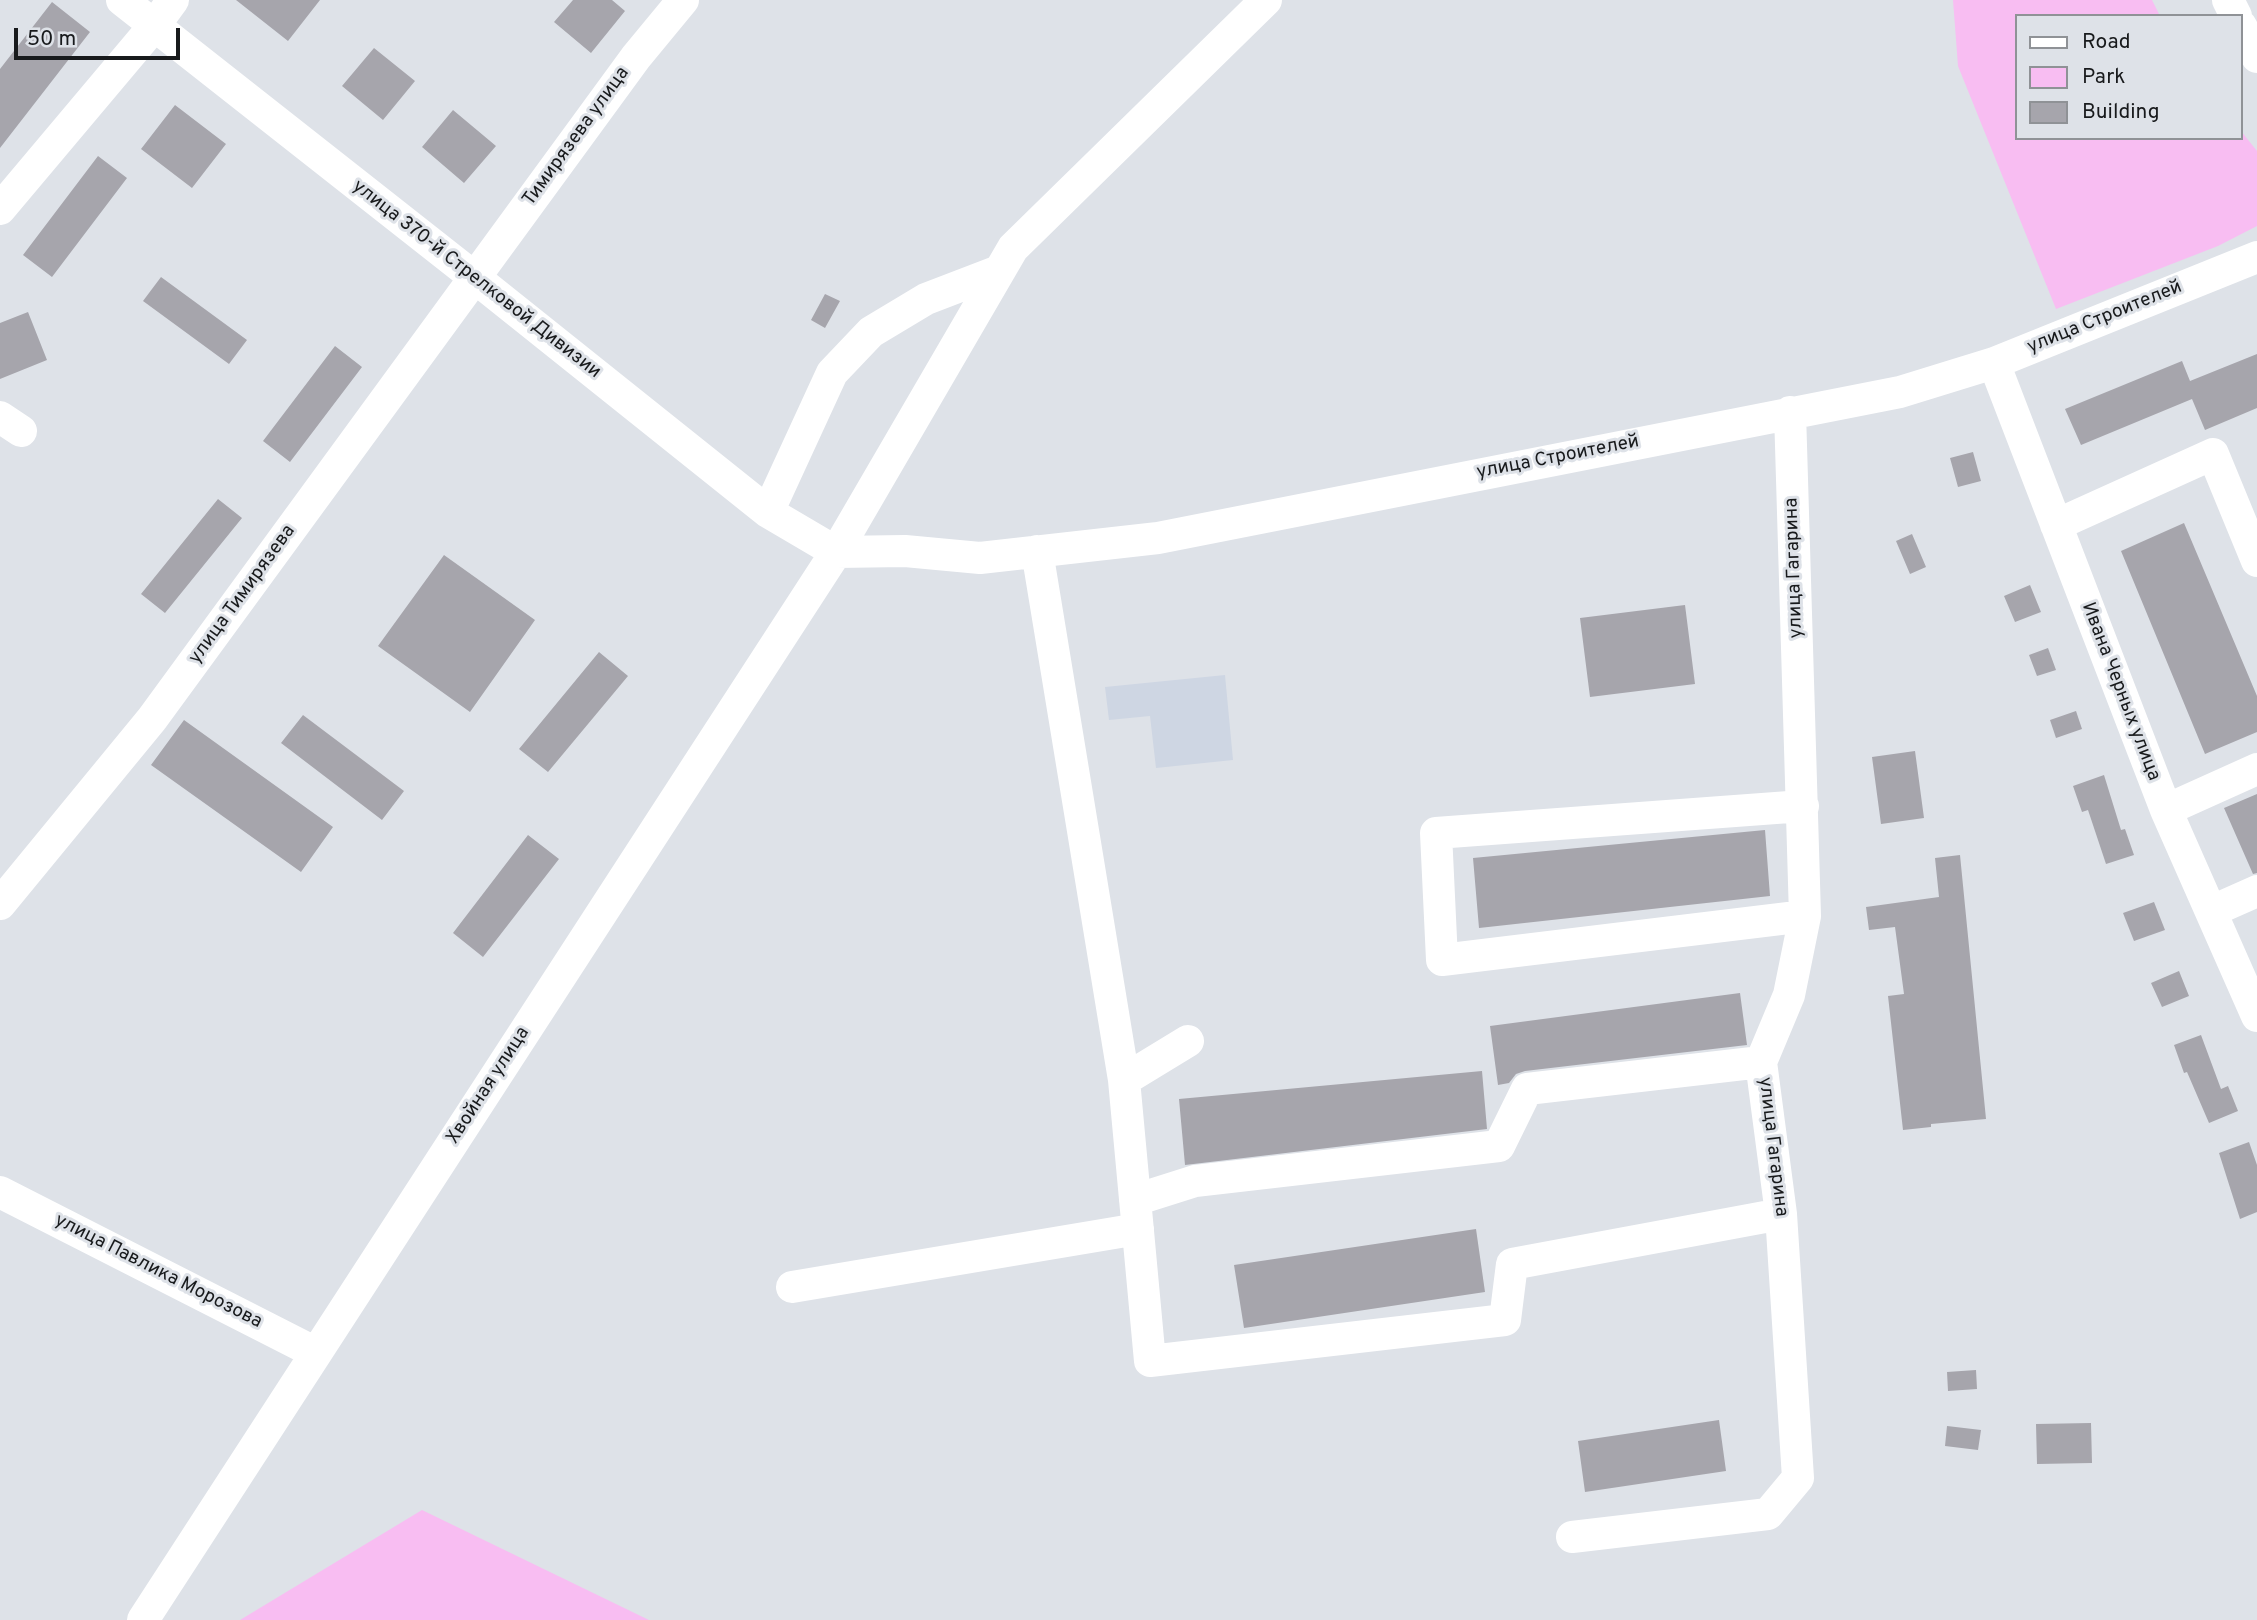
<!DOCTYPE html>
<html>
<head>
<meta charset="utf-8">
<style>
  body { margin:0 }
  #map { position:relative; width:2257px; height:1620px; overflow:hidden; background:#dee2e8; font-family:Overpass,sans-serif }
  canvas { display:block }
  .legend { position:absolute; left:2015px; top:14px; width:228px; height:126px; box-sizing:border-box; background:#dee2e8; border:2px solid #8f9296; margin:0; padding:9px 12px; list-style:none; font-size:21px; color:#181a1c }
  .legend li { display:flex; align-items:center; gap:14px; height:35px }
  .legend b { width:35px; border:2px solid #8f9296 }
  .scale { position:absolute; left:14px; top:28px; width:166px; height:32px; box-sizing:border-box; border:4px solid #181a1c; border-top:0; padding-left:9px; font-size:21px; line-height:24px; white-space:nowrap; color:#181a1c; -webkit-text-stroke:5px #dee2e8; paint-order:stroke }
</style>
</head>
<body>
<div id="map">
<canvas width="2257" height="1620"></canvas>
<ul class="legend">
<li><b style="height:9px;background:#fff"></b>Road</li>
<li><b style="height:19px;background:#f8bdf2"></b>Park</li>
<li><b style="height:19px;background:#a6a5ac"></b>Building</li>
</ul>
<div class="scale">50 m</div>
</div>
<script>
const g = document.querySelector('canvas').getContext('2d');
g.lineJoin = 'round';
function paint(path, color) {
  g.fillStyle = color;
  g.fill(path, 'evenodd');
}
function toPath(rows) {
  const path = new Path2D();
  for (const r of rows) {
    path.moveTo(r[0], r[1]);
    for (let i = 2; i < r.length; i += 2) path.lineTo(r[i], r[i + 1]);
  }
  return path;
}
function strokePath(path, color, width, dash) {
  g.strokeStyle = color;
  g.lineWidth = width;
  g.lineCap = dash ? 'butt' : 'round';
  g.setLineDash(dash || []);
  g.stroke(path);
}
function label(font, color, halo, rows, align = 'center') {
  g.font = font + ' Overpass,sans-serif';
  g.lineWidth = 6;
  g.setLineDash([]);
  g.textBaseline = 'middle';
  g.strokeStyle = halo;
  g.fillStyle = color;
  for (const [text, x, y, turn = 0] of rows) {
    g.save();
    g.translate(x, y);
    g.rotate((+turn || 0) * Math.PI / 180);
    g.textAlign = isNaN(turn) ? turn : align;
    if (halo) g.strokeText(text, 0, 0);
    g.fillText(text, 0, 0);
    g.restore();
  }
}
const built = toPath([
  [1225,675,1233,760,1156,768,1150,716,1109,720,1105,687]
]);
const green = toPath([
  [1953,0,2152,0,2160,16,2017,16,2017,138,2241,138,2241,131,2257,151,2257,226,2218,246,2056,309,1958,66],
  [422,1510,649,1620,240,1620]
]);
const building = toPath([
  [236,0,320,0,288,41],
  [573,0,612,0,625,11,591,53,554,22],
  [52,2,90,32,0,148,0,69],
  [374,48,415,81,383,120,342,86],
  [175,105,226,144,192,188,141,149],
  [453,110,496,146,464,183,422,147],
  [98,156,127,178,52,277,23,255],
  [161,277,247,340,229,364,143,301],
  [825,294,840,301,825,328,811,320],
  [28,312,47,360,0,379,0,323],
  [335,346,362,367,290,462,263,441],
  [2257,354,2257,408,2205,430,2192,399,2081,445,2065,409,2182,361,2190,381],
  [1973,452,1981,481,1958,487,1950,458],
  [218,499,242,518,165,613,141,594],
  [2184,523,2257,696,2257,732,2205,754,2121,551],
  [1912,534,1926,567,1910,574,1896,541],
  [444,555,535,620,470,712,378,646],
  [2030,585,2041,612,2015,622,2004,596],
  [1685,605,1695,684,1590,697,1580,618],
  [2048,648,2056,670,2037,676,2029,655],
  [599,652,628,676,548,772,519,749],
  [2076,711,2082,729,2056,738,2050,720],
  [303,715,404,791,382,820,281,743],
  [184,720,333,827,301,872,151,765],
  [1915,751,1924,818,1881,824,1872,757],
  [2104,775,2121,830,2125,829,2134,855,2106,864,2088,810,2082,812,2073,786],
  [2257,794,2257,873,2253,874,2224,808],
  [1765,830,1770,896,1479,928,1473,858],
  [528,835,559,859,483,957,453,933],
  [1960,855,1986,1119,1931,1124,1931,1127,1903,1130,1888,996,1904,994,1895,927,1869,930,1866,907,1939,897,1935,858],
  [2154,902,2165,930,2134,941,2123,913],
  [2179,971,2189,996,2162,1007,2151,983],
  [1740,993,1747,1045,1525,1071,1516,1074,1509,1083,1498,1085,1490,1026],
  [2201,1035,2221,1089,2228,1086,2238,1111,2209,1123,2187,1072,2184,1073,2174,1045],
  [1482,1071,1487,1129,1185,1165,1179,1099],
  [2249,1142,2257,1165,2257,1212,2240,1219,2219,1153],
  [1476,1229,1485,1292,1244,1328,1234,1265],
  [1976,1370,1977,1389,1948,1391,1947,1372],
  [1719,1420,1726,1471,1585,1492,1578,1441],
  [2091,1423,2092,1463,2037,1464,2036,1424],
  [1947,1426,1981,1430,1978,1450,1945,1446]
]);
const minor = toPath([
  [122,0,474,277,768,512,836,552],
  [2228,0,2236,16],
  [2241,26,2257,57],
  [0,209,154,26,173,0],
  [1994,363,2166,810,2257,1016],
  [0,417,21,431],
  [768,512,832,373,871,332,926,299,999,271],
  [2056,525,2213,454,2257,561],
  [1037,551,1124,1080],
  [836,552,905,551,980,558,1158,538,1900,392,1994,363,2257,257],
  [1803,806,1436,833,1442,960,1805,916],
  [2166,810,2257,769],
  [0,904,152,719,636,57,683,0],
  [2212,911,2257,891],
  [1188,1041,1124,1080,1150,1361,1505,1320,1512,1264,1781,1214],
  [0,1192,316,1353],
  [1135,1200,1195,1181,1499,1146,1527,1089,1761,1062],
  [792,1287,1138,1229],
  [1572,1537,1768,1514,1798,1478,1781,1214,1761,1062,1789,995,1805,916,1790,412],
  [143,1620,836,552,1013,248,1266,0]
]);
const streetNames = [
  ["Тимирязева улица",577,137,-54],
  ["улица 370-й Стрелковой Дивизии",476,280,38],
  ["улица Строителей",2105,318,-22],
  ["улица Строителей",1558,458,-11],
  ["улица Гагарина",1795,568,-92],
  ["улица Тимирязева",243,595,-54],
  ["Ивана Черных улица",2120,692,69],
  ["Хвойная улица",489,1086,-57],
  ["улица Гагарина",1772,1147,83],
  ["улица Павлика Морозова",158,1272,27]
];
paint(built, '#ced6e3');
paint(green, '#f8bdf2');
paint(building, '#a6a5ac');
strokePath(minor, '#fff', 32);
label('19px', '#181a1c', '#dee2e8', streetNames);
</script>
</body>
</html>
